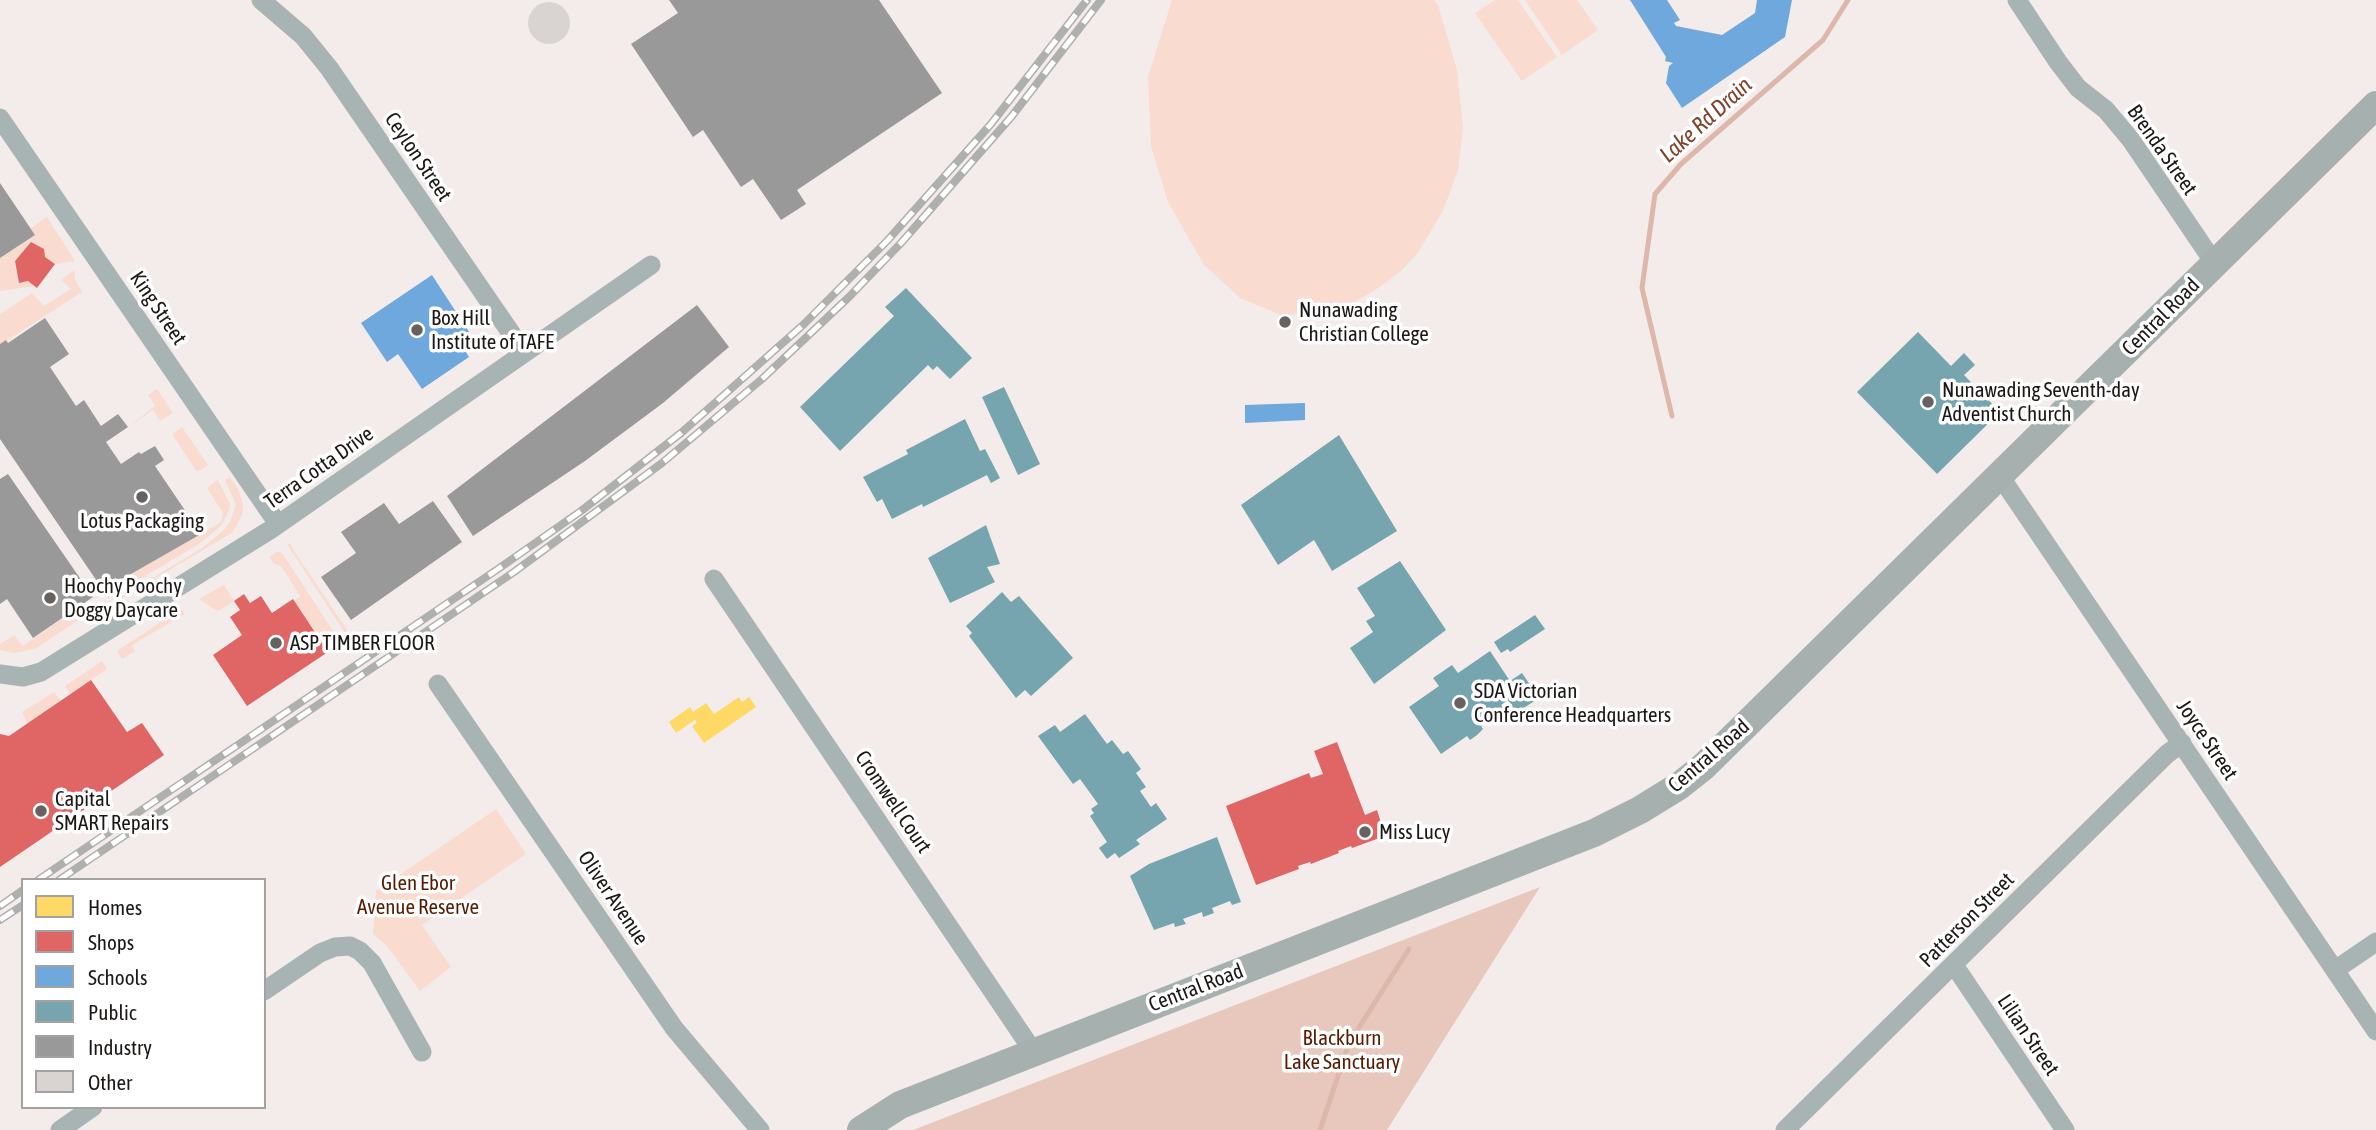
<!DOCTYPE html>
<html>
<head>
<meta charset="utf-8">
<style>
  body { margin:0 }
  #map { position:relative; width:2376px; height:1130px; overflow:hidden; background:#f3ecea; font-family:"Asap Condensed",sans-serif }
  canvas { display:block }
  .legend { position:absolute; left:21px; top:878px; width:245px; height:231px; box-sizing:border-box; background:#fff; border:2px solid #a4a2a1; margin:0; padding:9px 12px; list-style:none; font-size:21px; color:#1b1715 }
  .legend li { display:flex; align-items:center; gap:14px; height:35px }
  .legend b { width:35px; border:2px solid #a4a2a1 }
</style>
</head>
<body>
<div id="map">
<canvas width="2376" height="1130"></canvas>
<ul class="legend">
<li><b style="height:19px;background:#ffd966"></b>Homes</li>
<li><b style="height:19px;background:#e06666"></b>Shops</li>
<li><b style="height:19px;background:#6fa8dc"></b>Schools</li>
<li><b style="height:19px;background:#76a5af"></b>Public</li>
<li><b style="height:19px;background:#999"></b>Industry</li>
<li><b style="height:19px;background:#d9d4d2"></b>Other</li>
</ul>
</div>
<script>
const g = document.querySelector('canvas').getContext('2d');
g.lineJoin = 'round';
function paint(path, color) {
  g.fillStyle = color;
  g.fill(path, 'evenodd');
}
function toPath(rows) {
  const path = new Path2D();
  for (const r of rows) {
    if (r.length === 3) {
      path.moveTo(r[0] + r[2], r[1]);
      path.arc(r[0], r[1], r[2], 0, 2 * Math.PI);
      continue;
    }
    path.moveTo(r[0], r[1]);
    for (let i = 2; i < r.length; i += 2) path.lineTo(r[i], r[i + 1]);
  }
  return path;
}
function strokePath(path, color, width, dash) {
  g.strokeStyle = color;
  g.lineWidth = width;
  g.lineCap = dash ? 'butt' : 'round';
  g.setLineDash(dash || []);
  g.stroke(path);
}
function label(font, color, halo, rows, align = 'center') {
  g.font = font + ' "Asap Condensed",sans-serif';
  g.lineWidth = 7;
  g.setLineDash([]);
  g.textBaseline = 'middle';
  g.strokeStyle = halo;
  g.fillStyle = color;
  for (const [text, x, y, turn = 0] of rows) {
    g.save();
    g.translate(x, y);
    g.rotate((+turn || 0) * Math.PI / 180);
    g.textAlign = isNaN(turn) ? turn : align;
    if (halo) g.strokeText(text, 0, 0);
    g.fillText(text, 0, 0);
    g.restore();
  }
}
const green = toPath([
  [1172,0,1434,0,1438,5,1457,70,1463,128,1458,170,1443,211,1417,254,1402,270,1380,287,1355,302,1329,312,1281,315,1240,298,1204,265,1168,202,1151,146,1148,77],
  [1495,0,1518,0,1557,57,1522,81,1475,13],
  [1525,0,1577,0,1598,30,1562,55],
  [47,217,75,261,55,264,45,257,41,249,31,242,15,262,19,282,28,281,35,286,0,291,0,258,35,235,31,228],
  [74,270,75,280,82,292,0,345,0,314,32,293,44,306,71,289,61,280],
  [157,389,173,413,160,421,153,410,128,427,155,406,148,395],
  [182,427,208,465,197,472,172,434],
  [230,477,238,489,243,504,242,515,232,533,112,604,111,603,202,548,224,530,230,522,236,505,225,480],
  [218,480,230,504,229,511,221,526,199,544,108,598,103,590,221,522,223,513,207,488],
  [290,543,294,551,358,646,347,636,289,547,287,545],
  [277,552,282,553,339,640,340,644,328,652,294,601,300,596,281,566,274,564,269,557],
  [224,585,234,601,220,610,217,611,199,599],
  [83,604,89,613,35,649,14,653,0,650,0,644,14,635,23,646],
  [181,609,185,614,132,645,135,651,122,659,117,651],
  [102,661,107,669,70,694,65,686],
  [54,692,60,701,28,724,22,712],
  [496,809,526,854,422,925,451,967,420,991,387,946,373,934,376,891]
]);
const forest = toPath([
  [1540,887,1387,1130,913,1130,1096,1059]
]);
const homes = toPath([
  [739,697,742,702,749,697,756,707,704,743,692,726,697,723,695,720,676,733,669,722,690,707,693,712,706,703,714,714]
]);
const shops = toPath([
  [31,242,44,249,45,257,55,264,37,288,28,281,19,283,15,261],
  [244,594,250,603,261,596,272,613,293,599,328,652,247,706,213,655,242,635,230,617,240,610,234,601],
  [91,680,127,732,142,723,164,755,0,867,0,734,9,736],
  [1337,742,1365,815,1377,810,1385,836,1352,848,1351,846,1338,851,1339,853,1311,864,1310,862,1298,866,1299,869,1256,885,1226,806,1309,773,1311,778,1323,774,1314,751]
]);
const schools = toPath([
  [1630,0,1667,0,1680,20,1674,23,1676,26,1722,35,1755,13,1757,0,1792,0,1785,37,1682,108,1666,83,1669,66,1673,63,1665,61,1666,57],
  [432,275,473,338,462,346,469,357,422,389,398,354,387,362,361,323],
  [1305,403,1305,420,1245,423,1245,405]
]);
const public = toPath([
  [906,288,972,358,950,379,937,366,933,370,928,365,840,451,800,407,894,316,885,307],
  [1918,332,1951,366,1964,353,1975,365,1964,375,2000,412,1937,474,1857,392],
  [1004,387,1040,464,1018,475,982,397],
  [965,419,980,451,985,449,1000,478,991,483,987,475,923,507,922,504,892,519,882,499,877,502,863,477,908,454,906,450],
  [1339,435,1397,531,1332,571,1314,540,1278,565,1241,505],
  [986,525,1000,564,987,567,995,582,950,603,928,558],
  [1400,561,1446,630,1374,684,1350,648,1373,632,1366,621,1375,616,1357,588],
  [1002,592,1011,602,1019,596,1073,658,1031,696,1025,690,1016,698,969,636,972,633,966,626],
  [1535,615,1545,629,1510,652,1508,649,1501,653,1494,642],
  [1490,651,1510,681,1522,673,1539,698,1516,713,1508,700,1501,705,1505,710,1481,726,1483,729,1477,735,1470,740,1467,736,1441,754,1409,707,1439,686,1433,678,1452,665,1458,673],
  [1085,714,1107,744,1112,740,1123,754,1128,751,1141,769,1136,773,1146,787,1140,791,1151,807,1156,803,1167,819,1136,840,1140,844,1119,858,1115,853,1107,859,1099,848,1107,842,1090,816,1094,813,1091,809,1098,804,1080,779,1073,784,1038,736,1055,725,1060,732],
  [1217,837,1241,902,1232,905,1230,901,1212,908,1214,913,1203,917,1202,912,1183,919,1186,924,1175,927,1174,923,1154,930,1130,876,1149,864]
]);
const industry = toPath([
  [669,0,879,0,942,93,797,190,806,204,781,220,753,179,741,187,703,130,693,137,631,44,678,13],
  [0,183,35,235,0,258],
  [697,305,729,347,663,403,585,461,473,536,447,496],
  [45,318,69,354,50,367,76,406,84,400,101,426,118,414,128,427,106,442,121,464,139,452,141,454,155,446,164,460,155,466,201,534,103,590,0,439,0,344,6,340,8,343],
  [8,474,93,597,33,638,7,599,0,604,0,479],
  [433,501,462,542,351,620,321,577,356,553,341,532,384,503,399,524]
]);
const stream = toPath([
  [1672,416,1642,288,1655,194,1681,164,1823,40,1848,0],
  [1320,1130,1349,1043,1409,949]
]);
const building = toPath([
  [549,23,21]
]);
const street = toPath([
  [261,0,303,36,329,68,524,352],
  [2017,0,2058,62,2078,88,2106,110,2131,140,2215,264],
  [0,118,278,524],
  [2000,476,2376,1031],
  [714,579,1033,1051],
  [0,674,23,677,41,672,270,530,651,265],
  [438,684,674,1028,760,1130],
  [1954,965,2065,1130],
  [2335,970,2376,942],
  [264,991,320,953,335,947,350,946,360,951,372,963,422,1052],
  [60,1130,93,1107],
  [1785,1130,2167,754,2182,743]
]);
const secondary = toPath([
  [861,1130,900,1105,1594,833,1640,810,1679,786,1703,767,2376,105]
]);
const rail = toPath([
  [38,880,498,569,581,511,681,433,803,325,887,241,991,124,1087,0],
  [59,880,514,572,662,463,762,379,849,297,901,243,1012,116,1101,0],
  [0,906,23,890],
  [0,920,23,905]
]);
const markers = [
  [1285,322,7,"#676260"],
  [417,330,7,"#676260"],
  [1928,402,7,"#676260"],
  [142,497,7,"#676260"],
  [50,598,7,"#676260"],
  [276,643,7,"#676260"],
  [1460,703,7,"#676260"],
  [41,811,7,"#676260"],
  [1365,832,7,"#676260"]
];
const streetNames = [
  ["Brenda Street",2162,150,55],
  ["Ceylon Street",418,157,56],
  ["King Street",158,308,56],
  ["Central Road",2161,317,-45],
  ["Terra Cotta Drive",319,468,-35],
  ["Joyce Street",2207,740,56],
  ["Central Road",1709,756,-41],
  ["Cromwell Court",893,802,56],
  ["Oliver Avenue",613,898,56],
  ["Patterson Street",1967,920,-45],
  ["Central Road",1196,988,-21],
  ["Lilian Street",2028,1035,56]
];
const poiNames = [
  ["Nunawading",1299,310],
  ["Christian College",1299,334],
  ["Box Hill",431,318],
  ["Institute of TAFE",431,342],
  ["Nunawading Seventh-day",1942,390],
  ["Adventist Church",1942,414],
  ["Lotus Packaging",142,521,"center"],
  ["Hoochy Poochy",64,586],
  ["Doggy Daycare",64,610],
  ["ASP TIMBER FLOOR",290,643],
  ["SDA Victorian",1474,691],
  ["Conference Headquarters",1474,715],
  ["Capital",55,799],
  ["SMART Repairs",55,823],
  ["Miss Lucy",1379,832]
];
const parkNames = [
  ["Glen Ebor",418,883],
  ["Avenue Reserve",418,907],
  ["Blackburn",1342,1038],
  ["Lake Sanctuary",1342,1062]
];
const waterNames = [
  ["Lake Rd Drain",1706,120,-42]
];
paint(green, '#fadbd0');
paint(forest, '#e8c8bd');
paint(homes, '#ffd966');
paint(shops, '#e06666');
paint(schools, '#6fa8dc');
paint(public, '#76a5af');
paint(industry, '#999');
strokePath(stream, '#ddb7a9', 5);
paint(building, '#d9d4d2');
strokePath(street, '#a8b4b3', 19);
strokePath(secondary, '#a6b1af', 28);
strokePath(rail, '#aeb0ae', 8);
strokePath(rail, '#fff', 5, [16]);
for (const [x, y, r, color] of markers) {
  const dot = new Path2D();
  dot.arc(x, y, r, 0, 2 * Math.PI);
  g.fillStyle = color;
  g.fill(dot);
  strokePath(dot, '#fff', 2.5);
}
label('21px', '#1b1715', '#fff', streetNames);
label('21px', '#1b1715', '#fff', poiNames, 'left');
label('21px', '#581b01', '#fff', parkNames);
label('italic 23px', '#84422b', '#fff', waterNames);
</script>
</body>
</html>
